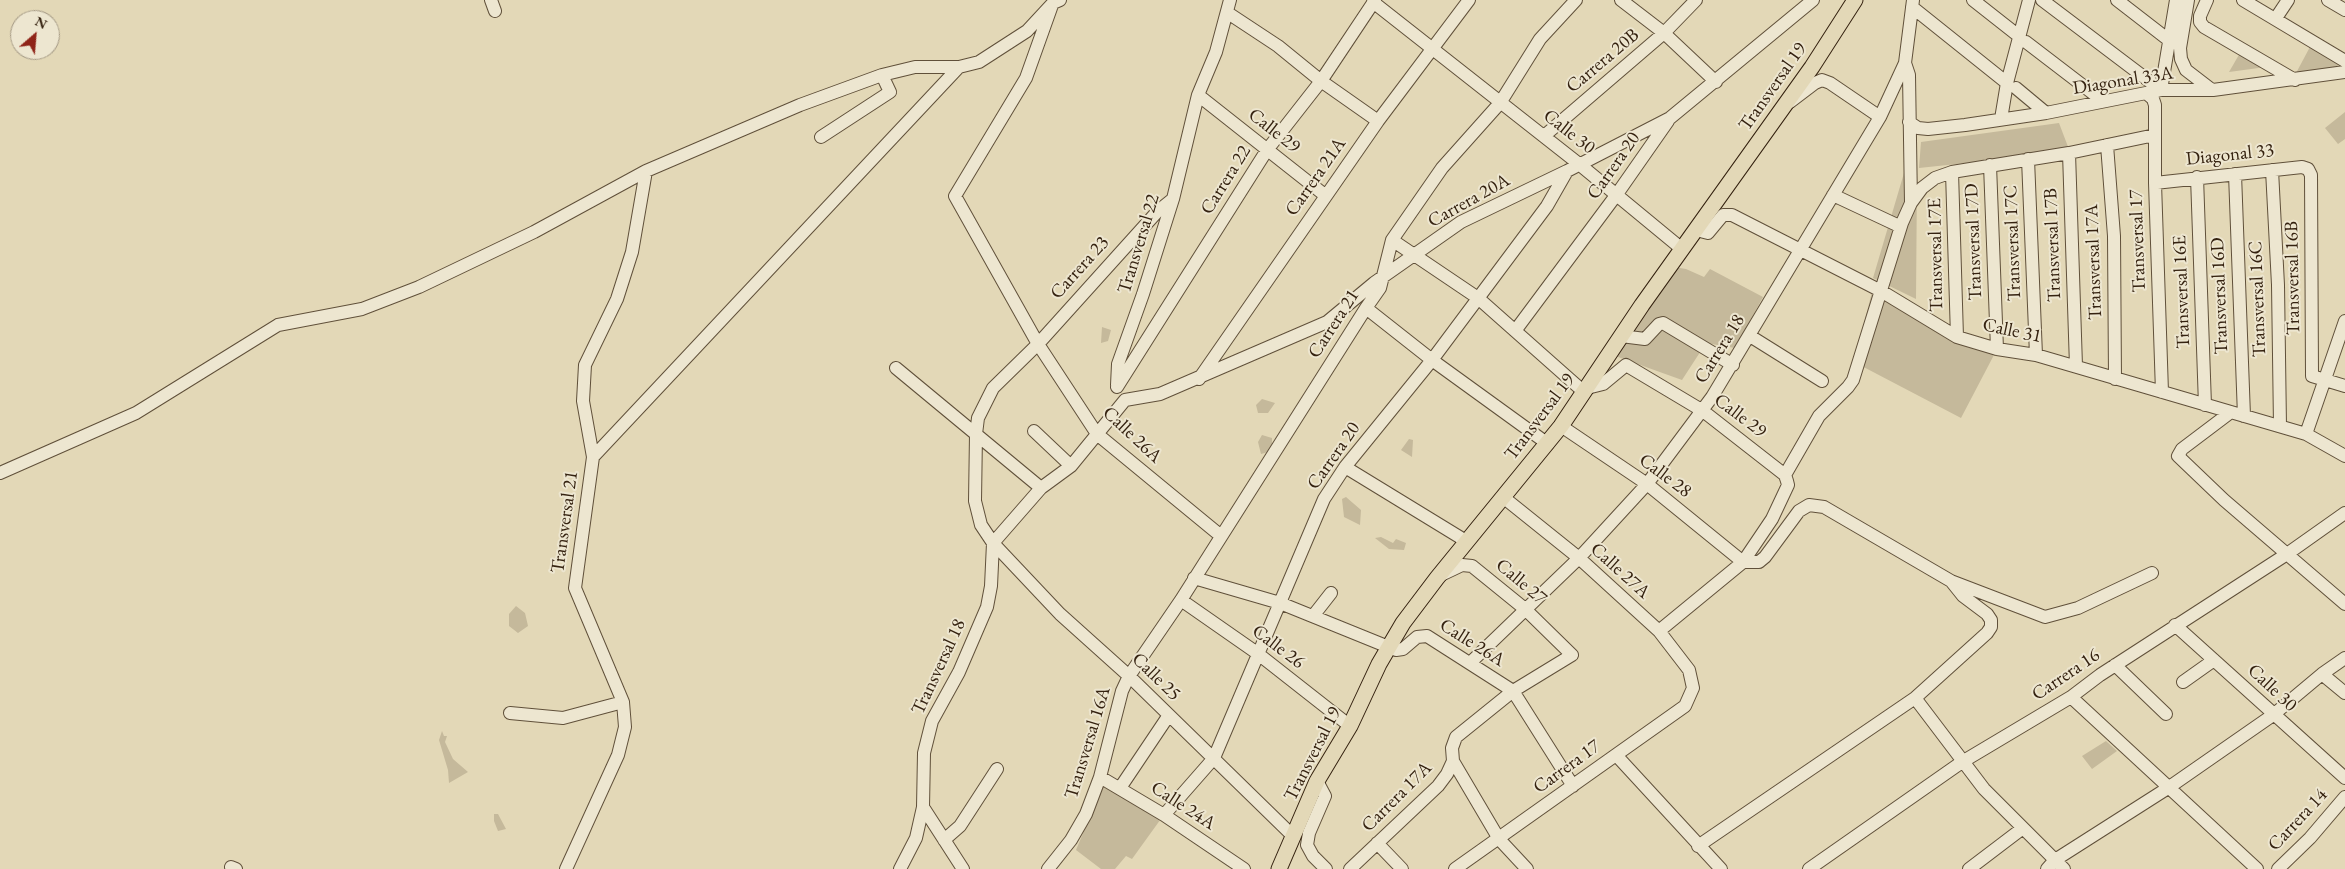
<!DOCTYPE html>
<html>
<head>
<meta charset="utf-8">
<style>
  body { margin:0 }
  #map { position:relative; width:2345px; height:869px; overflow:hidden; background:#e3d8b7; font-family:"EB Garamond",serif }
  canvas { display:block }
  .north { position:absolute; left:10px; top:10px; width:50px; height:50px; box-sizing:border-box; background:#ede6d0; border:1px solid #a39883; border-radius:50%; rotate:27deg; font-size:14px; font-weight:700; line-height:20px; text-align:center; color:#352210 }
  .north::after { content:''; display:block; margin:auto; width:18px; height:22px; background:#8f2418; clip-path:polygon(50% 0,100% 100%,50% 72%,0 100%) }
</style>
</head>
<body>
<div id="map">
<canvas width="2345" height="869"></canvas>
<div class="north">N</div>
</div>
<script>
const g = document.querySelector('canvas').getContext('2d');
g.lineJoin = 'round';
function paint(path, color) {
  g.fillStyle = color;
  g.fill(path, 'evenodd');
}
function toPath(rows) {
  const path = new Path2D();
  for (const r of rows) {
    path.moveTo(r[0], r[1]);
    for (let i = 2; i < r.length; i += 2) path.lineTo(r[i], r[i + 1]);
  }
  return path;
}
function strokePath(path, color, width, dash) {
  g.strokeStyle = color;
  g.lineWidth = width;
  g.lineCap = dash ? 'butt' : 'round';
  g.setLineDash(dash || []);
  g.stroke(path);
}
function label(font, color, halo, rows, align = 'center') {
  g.font = font + ' "EB Garamond",serif';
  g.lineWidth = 4;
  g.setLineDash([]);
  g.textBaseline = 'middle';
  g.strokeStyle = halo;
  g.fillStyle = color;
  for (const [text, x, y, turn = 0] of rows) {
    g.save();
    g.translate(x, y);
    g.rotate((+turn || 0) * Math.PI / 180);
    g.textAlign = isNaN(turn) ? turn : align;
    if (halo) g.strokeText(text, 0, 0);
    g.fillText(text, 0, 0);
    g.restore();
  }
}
const green = toPath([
  [2311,45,2341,66,2300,77,2295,75],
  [2240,53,2266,67,2229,72],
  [2345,112,2345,139,2338,144,2325,128],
  [2059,123,2070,152,1919,168,1921,142],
  [1904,173,1917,177,1916,299,1873,278],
  [1668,266,1686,269,1704,277,1710,269,1763,297,1735,348,1706,343,1682,380,1607,353],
  [1873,288,1995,353,1961,418,1854,362],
  [1102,327,1111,330,1108,341,1101,343],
  [1262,399,1275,403,1268,413,1258,413,1256,405],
  [1262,435,1272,438,1272,451,1261,454,1258,442],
  [1409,439,1413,440,1412,457,1401,450],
  [1346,497,1361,510,1360,525,1344,517,1342,499],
  [1381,537,1393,543,1396,539,1406,543,1404,550,1389,549,1375,538],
  [516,606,525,613,528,626,518,633,509,626,509,614],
  [442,731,444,736,447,736,445,742,453,759,468,772,449,783,448,770,439,740],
  [2106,741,2117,751,2092,769,2082,756],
  [1105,781,1163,816,1132,859,1126,856,1115,869,1101,869,1076,850],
  [494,814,498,814,506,829,498,831,494,821]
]);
const minor = toPath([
  [491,0,495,11],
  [1621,0,1664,33,1716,82],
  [1973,0,2020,37],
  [2042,0,2161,90,2176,0],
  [2117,0,2170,41],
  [2188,0,2180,48,2181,59,2186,70,2212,90],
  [2207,0,2200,16,2200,22,2204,27,2295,80],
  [2243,0,2345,61],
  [2328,0,2345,10],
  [1373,2,1579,164,1682,249],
  [1912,7,2007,83],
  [1051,8,1026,78,955,196,1038,344,1097,434,1221,536],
  [1228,13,1278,46,1321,81,1378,121],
  [2276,18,2288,0],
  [2026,42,2103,101],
  [1905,63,1909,75,1911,203,1922,188,1935,178,1952,172,2069,153,2155,135],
  [2016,88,2046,113],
  [2146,93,2153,99,2155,105,2155,183,2162,392],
  [1198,95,1326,196],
  [1790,102,1815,83,1822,80,1830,83,1880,117],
  [2001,119,2007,83,2029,0],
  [1909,122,1918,128,1928,129,1965,125,2046,113,2161,90,2213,90,2345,72],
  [1544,136,1664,33,1696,0],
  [821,137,890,92,882,75],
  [2107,145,2114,236,2115,379],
  [2069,153,2076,366],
  [2028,159,2036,355],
  [1990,165,1997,349],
  [2272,170,2278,285,2280,426],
  [1952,172,1957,337],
  [2235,174,2244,416],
  [2197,177,2205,405],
  [2155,183,2302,167,2308,169,2311,175,2312,376,2345,386],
  [1833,195,1897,225,1902,223,1911,203],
  [1173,199,1157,212,1038,344,993,388,978,418,976,434,975,501,981,525,993,543,1060,614,1129,676,1294,837],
  [1696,230,1708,233,1723,215,1732,215,1881,291,1957,337,1997,349,2036,355,2306,434,2345,456],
  [1392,240,1478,298,1584,392],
  [1366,308,1432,360,1548,444],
  [1515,331,1617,194,1668,121],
  [1621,336,1645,339,1659,324,1663,323,1733,365],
  [1750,336,1822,381],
  [896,368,1041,488],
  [1199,379,1378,121,1469,0],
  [1117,385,1118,364,1143,294,1173,199,1198,95,1216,52,1230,0],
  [1117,387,1267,150,1321,81,1375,0],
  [1587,388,1603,384,1626,365,1703,411,1785,475,1787,481,1788,485,1772,519,1743,562,1659,631],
  [1125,400,1160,394,1327,322,1374,283,1461,222,1567,171,1670,118,1813,0],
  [2231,412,2182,449,2178,456,2224,500,2345,604],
  [1561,426,1647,484,1743,562,1759,562,1765,557,1799,511,1809,505,1824,507,1951,581,2045,617,2078,608,2152,573],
  [1034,431,1071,466],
  [2306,434,2345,321],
  [593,457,959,67],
  [1345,467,1466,541],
  [0,473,136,413,278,325,362,309,419,287,534,232,646,171,800,105,882,75,915,67,959,67,979,62,1027,31,1053,3,1060,0],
  [1785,475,1819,416,1848,387,1853,380,1902,223],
  [993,543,1041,488,1071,466,1125,400],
  [1194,578,1280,603,1396,650,1403,649,1417,637,1427,636,1513,691,1573,786],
  [1181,600,1257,653,1350,726],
  [1313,616,1331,593],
  [2175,625,2345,778],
  [1471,662,1579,558,1647,484,1712,397,1880,117,1905,63,1913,0],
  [2115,665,2166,714],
  [2322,674,2345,693],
  [2183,682,2214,660],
  [2071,697,2257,869],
  [1915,698,1987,633,1991,627,1991,620,1987,614,1963,596,1951,581],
  [510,713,563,718,623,702],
  [1616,755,1721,869],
  [1453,761,1499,839,1527,869],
  [1100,777,1164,815,1244,869],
  [1317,781,1325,796,1309,833,1307,845,1313,856,1326,869],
  [1120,788,1169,715],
  [923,807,963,869],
  [1164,815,1214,758,1324,499,1345,467,1432,360,1547,206,1567,171],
  [944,840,960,826,997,769],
  [1377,843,1402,869],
  [1698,846,1915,698,1984,789,2064,869],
  [231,867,236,869],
  [566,869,618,755,625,727,623,702,575,588,593,457,583,401,585,365,617,299,632,252,646,171],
  [900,869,916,838,923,807,924,753,932,721,959,672,987,607,991,586,993,543],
  [1048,869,1071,840,1086,814,1100,777,1122,691,1129,676,1181,600,1366,308,1380,288,1392,240,1442,168,1500,103,1540,39,1576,0],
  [1350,869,1438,786,1447,774,1453,761,1452,748,1456,737,1513,691,1572,655,1525,609,1472,566,1462,565,1441,575],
  [1455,869,1685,706,1693,688,1689,670,1659,631,1579,558,1503,497],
  [1809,869,1962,762,2071,697,2100,675,2287,554,2345,513],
  [1969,869,2023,828],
  [2047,869,2055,860,2168,788,2273,715,2322,674,2345,658],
  [2278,869,2310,838,2345,797]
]);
const major = toPath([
  [1279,869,1317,781,1350,726,1379,664,1403,623,1437,578,1561,426,1642,305,1812,67,1855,0]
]);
const streetNames = [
  ["Carrera 20B",1603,61,-40],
  ["Diagonal 33A",2123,81,-9],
  ["Transversal 19",1773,87,-55],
  ["Calle 29",1274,131,38],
  ["Calle 30",1569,132,38],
  ["Diagonal 33",2230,155,-6],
  ["Carrera 20",1614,166,-55],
  ["Carrera 21A",1316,177,-55],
  ["Carrera 22",1226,180,-58],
  ["Carrera 20A",1469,201,-29],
  ["Transversal 17",2138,241,-92],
  ["Transversal 17D",1974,242,-92],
  ["Transversal 17C",2013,243,-92],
  ["Transversal 22",1139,244,-73],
  ["Transversal 17B",2053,245,-92],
  ["Transversal 17E",1936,255,-91],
  ["Transversal 17A",2094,262,-92],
  ["Carrera 23",1080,268,-48],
  ["Transversal 16B",2293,278,-91],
  ["Transversal 16E",2182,292,-92],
  ["Transversal 16D",2220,296,-92],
  ["Transversal 16C",2258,299,-92],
  ["Carrera 21",1334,324,-57],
  ["Calle 31",2012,331,12],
  ["Carrera 18",1720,349,-58],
  ["Calle 29",1740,416,37],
  ["Transversal 19",1540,417,-53],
  ["Calle 26A",1132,435,43],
  ["Carrera 20",1334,456,-55],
  ["Calle 28",1665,476,37],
  ["Transversal 21",565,522,-82],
  ["Calle 27A",1620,571,42],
  ["Calle 27",1521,582,40],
  ["Calle 26A",1472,643,32],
  ["Calle 26",1278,647,37],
  ["Transversal 18",939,667,-65],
  ["Carrera 16",2066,675,-34],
  ["Calle 25",1156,677,44],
  ["Calle 30",2272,688,43],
  ["Transversal 16A",1088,743,-73],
  ["Transversal 19",1313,754,-63],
  ["Carrera 17",1567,767,-36],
  ["Carrera 17A",1397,797,-45],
  ["Calle 24A",1183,806,33],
  ["Carrera 14",2298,820,-47]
];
paint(green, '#c5b99b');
strokePath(minor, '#60503a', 14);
strokePath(major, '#352210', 17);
strokePath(minor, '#ede6d0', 12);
strokePath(major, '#e3d8b7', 15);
label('19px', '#352210', '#ede6d0', streetNames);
</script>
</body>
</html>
